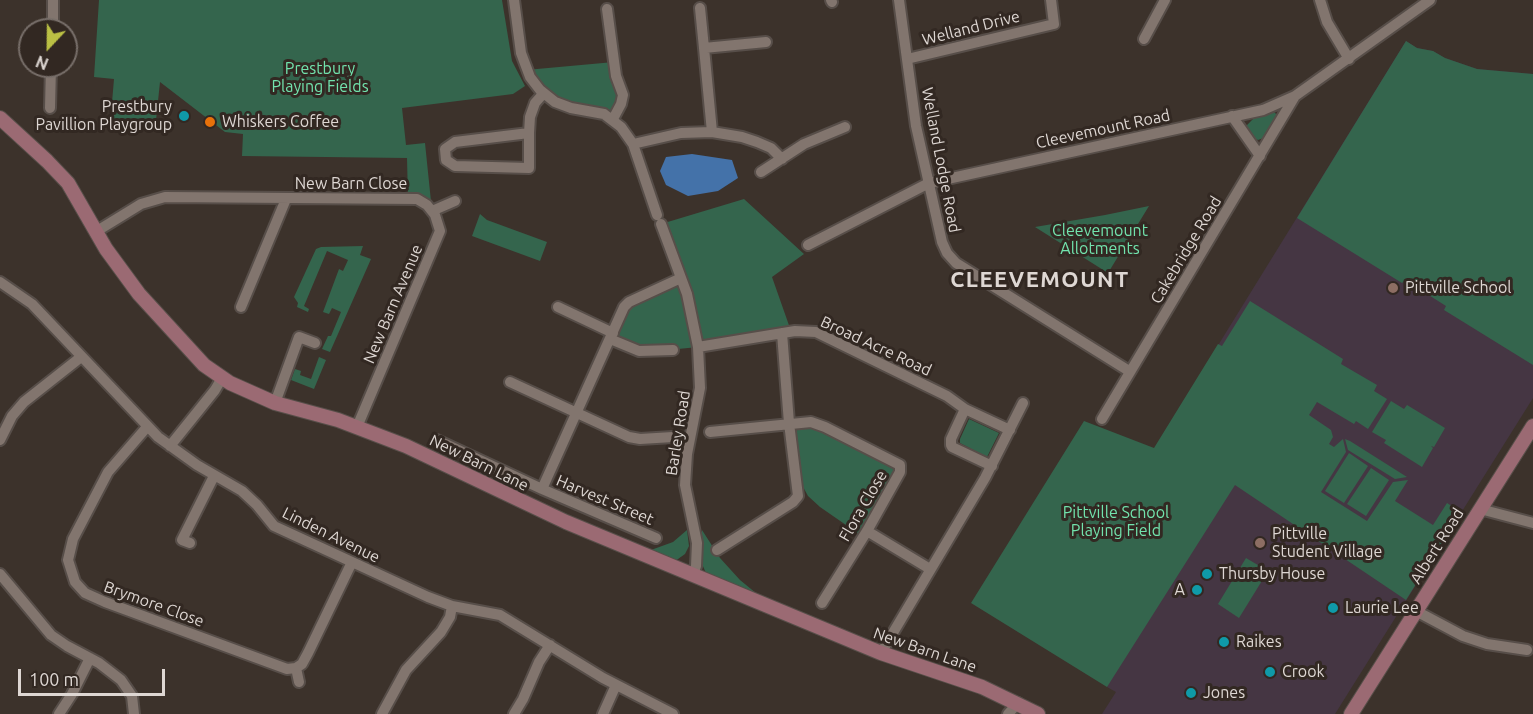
<!DOCTYPE html>
<html>
<head>
<meta charset="utf-8">
<style>
  body { margin:0 }
  #map { position:relative; width:1533px; height:714px; overflow:hidden; background:#3c322b; font-family:Ubuntu,sans-serif }
  canvas { display:block }
  .north { position:absolute; left:18px; top:18px; width:60px; height:60px; box-sizing:border-box; background:#322822; border:2px solid #776e69; border-radius:50%; rotate:202deg; font-size:16px; font-weight:700; line-height:24px; text-align:center; color:#ded7d3 }
  .north::after { content:''; display:block; margin:auto; width:21px; height:27px; background:#bbc044; clip-path:polygon(50% 0,100% 100%,50% 72%,0 100%) }
  .scale { position:absolute; left:18px; top:669px; width:147px; height:27px; box-sizing:border-box; border:3px solid #ded7d3; border-top:0; padding-left:8px; font-size:18px; line-height:21px; white-space:nowrap; color:#ded7d3; -webkit-text-stroke:4px #322822; paint-order:stroke }
</style>
</head>
<body>
<div id="map">
<canvas width="1533" height="714"></canvas>
<div class="north">N</div>
<div class="scale">100 m</div>
</div>
<script>
const g = document.querySelector('canvas').getContext('2d');
g.lineJoin = 'round';
function paint(path, color) {
  g.fillStyle = color;
  g.fill(path, 'evenodd');
}
function toPath(rows) {
  const path = new Path2D();
  for (const r of rows) {
    path.moveTo(r[0], r[1]);
    for (let i = 2; i < r.length; i += 2) path.lineTo(r[i], r[i + 1]);
  }
  return path;
}
function strokePath(path, color, width, dash) {
  g.strokeStyle = color;
  g.lineWidth = width;
  g.lineCap = dash ? 'butt' : 'round';
  g.setLineDash(dash || []);
  g.stroke(path);
}
function label(font, color, halo, rows, align = 'center') {
  g.font = font + ' Ubuntu,sans-serif';
  g.lineWidth = 6;
  g.setLineDash([]);
  g.textBaseline = 'middle';
  g.strokeStyle = halo;
  g.fillStyle = color;
  for (const [text, x, y, turn = 0] of rows) {
    g.save();
    g.translate(x, y);
    g.rotate((+turn || 0) * Math.PI / 180);
    g.textAlign = isNaN(turn) ? turn : align;
    if (halo) g.strokeText(text, 0, 0);
    g.fillText(text, 0, 0);
    g.restore();
  }
}
const education = toPath([
  [1406,41,1417,48,1433,51,1445,58,1477,69,1533,74,1533,398,1335,714,1102,714,1116,692,1107,687,1162,436]
]);
const green = toPath([
  [99,0,502,0,512,61,525,86,513,94,402,108,406,145,425,143,432,211,408,199,407,158,242,156,243,134,225,132,160,82,155,130,110,126,114,79,94,77],
  [1406,41,1417,48,1433,51,1445,58,1477,69,1533,74,1533,365,1444,310,1446,306,1405,280,1402,283,1297,218],
  [614,62,623,95,613,119,563,105,526,70],
  [1274,112,1278,116,1266,137,1258,140,1251,137,1247,131,1247,125,1254,118],
  [744,199,804,254,772,277,791,331,698,347,648,352,610,339,624,307,681,278,661,224],
  [1149,206,1108,273,1035,227,1105,215],
  [480,214,487,220,547,242,540,261,472,236],
  [363,246,360,255,371,259,330,352,322,349,328,336,331,336,341,312,332,308,329,314,323,312,339,269,343,271,348,260,327,251,304,306,309,309,308,312,297,307,298,303,294,297,316,249,321,247],
  [1250,301,1343,359,1341,364,1377,385,1374,391,1387,399,1368,429,1356,421,1354,424,1317,402,1309,415,1331,430,1333,437,1329,444,1334,447,1343,439,1346,452,1321,492,1367,521,1393,482,1408,480,1395,501,1433,525,1447,503,1461,512,1406,600,1235,485,1107,687,971,603,1084,421,1154,448,1218,344,1222,346],
  [319,357,326,360,314,389,291,380,295,369,301,371,300,375,311,379],
  [1391,401,1404,409,1407,405,1445,428,1434,447,1431,446,1433,448,1422,467,1384,443,1386,440,1372,432],
  [969,419,999,433,987,457,960,443,960,439],
  [812,426,890,465,893,469,893,475,887,486,859,534,820,507,808,496,802,485,793,433,799,427],
  [1345,439,1350,441,1407,477,1395,479,1348,450],
  [1349,453,1368,466,1344,503,1325,491],
  [1371,468,1389,480,1366,516,1347,504],
  [687,530,689,546,685,554,678,559,674,561,644,550,651,550,673,542],
  [702,530,720,558,740,580,762,598,706,573,702,564],
  [1246,558,1268,571,1239,618,1218,604]
]);
const water = toPath([
  [692,154,732,160,738,178,718,191,688,196,666,185,660,171,666,157]
]);
const street = toPath([
  [514,0,521,53,530,77,540,90,555,102,571,108,604,114,621,127,633,144,657,215],
  [831,0,832,2],
  [899,0,916,126,942,242,947,253,956,263,1129,371],
  [1320,0,1327,22,1349,59],
  [700,8,704,48],
  [607,9,616,76,623,95,621,104,613,119],
  [53,30,53,0],
  [1144,39,1165,0],
  [907,59,1054,24,1051,0],
  [50,108,51,66],
  [1232,116,1260,156],
  [712,132,704,48,766,42],
  [529,133,455,142,445,149,446,160,455,166,529,168,529,133,530,117,535,103,543,94],
  [633,144,681,133,712,132,742,137,757,142,771,148,782,159],
  [761,172,804,144,845,127],
  [432,211,455,201],
  [661,224,687,294,698,347,700,388,687,454,685,485,697,543,696,566,693,575],
  [97,231,141,204,165,197,417,199,427,205,435,215,440,231,357,427],
  [808,245,929,183,1263,110,1295,96,1430,0],
  [0,282,32,304,158,437,197,465,242,491,257,505,274,526,428,597,452,606,500,615,603,678,673,714],
  [241,307,286,199],
  [558,307,613,333],
  [610,339,639,351,673,350],
  [698,347,795,331,816,332,947,396,965,409,1010,430],
  [510,382,629,437,640,439,673,437],
  [275,403,299,337,315,343],
  [965,409,951,439,951,445,952,447,992,466],
  [1102,419,1295,96],
  [147,427,108,472,73,539,68,560,75,582,85,593,105,602,287,669,296,668],
  [710,432,811,422,825,427,900,465,900,472,867,531,822,603],
  [0,440,12,416,24,402,81,357],
  [437,440,542,489],
  [170,446,215,390,222,378],
  [1480,509,1533,523],
  [867,531,930,569],
  [656,538,542,489,624,307,629,302,681,278],
  [190,543,182,540,214,476],
  [717,550,793,502,798,496,789,423,782,333],
  [0,574,51,635,67,646,99,663,121,680,132,696,134,714],
  [1416,611,1463,636,1487,644,1527,650],
  [881,653,985,478,1023,403],
  [296,668,302,664,308,653,352,562],
  [296,668,299,682],
  [59,714,72,694,90,658],
  [382,714,406,670,441,632,450,617,452,606],
  [514,714,523,699,539,662,550,645],
  [603,714,616,685],
  [1008,714,1018,703]
]);
const secondary = toPath([
  [0,118,47,161,68,183,106,249,139,294,204,365,230,383,275,403,338,420,406,446,566,522,881,653,982,687,1038,714],
  [1351,714,1533,426]
]);
const markers = [
  [184,116,6,"#0f9aa8"],
  [210,122,6,"#e8710a"],
  [1393,288,6,"#8d6e63"],
  [1260,543,6,"#8d6e63"],
  [1207,574,6,"#0f9aa8"],
  [1197,590,6,"#0f9aa8"],
  [1333,608,6,"#0f9aa8"],
  [1224,642,6,"#0f9aa8"],
  [1270,672,6,"#0f9aa8"],
  [1191,693,6,"#0f9aa8"]
];
const streetNames = [
  ["Welland Drive",971,28,-14],
  ["Cleevemount Road",1103,129,-12],
  ["Welland Lodge Road",941,160,79],
  ["New Barn Close",351,184],
  ["Cakebridge Road",1186,250,-59],
  ["New Barn Avenue",393,304,-67],
  ["Broad Acre Road",876,346,25],
  ["Barley Road",678,433,-81],
  ["New Barn Lane",479,463,26],
  ["Harvest Street",605,500,23],
  ["Flora Close",863,506,-60],
  ["Linden Avenue",331,535,26],
  ["Albert Road",1437,546,-58],
  ["Brymore Close",154,604,20],
  ["New Barn Lane",925,650,19]
];
const parkNames = [
  ["Prestbury",320,69],
  ["Playing Fields",320,87],
  ["Cleevemount",1100,231],
  ["Allotments",1100,249],
  ["Pittville School",1116,513],
  ["Playing Field",1116,531]
];
const poiNames = [
  ["Prestbury",172,107,"right"],
  ["Pavillion Playgroup",172,125,"right"],
  ["Whiskers Coffee",222,122],
  ["Pittville School",1405,288],
  ["Pittville",1272,534],
  ["Student Village",1272,552],
  ["Thursby House",1219,574],
  ["A",1185,590,"right"],
  ["Laurie Lee",1345,608],
  ["Raikes",1236,642],
  ["Crook",1282,672],
  ["Jones",1203,693]
];
const districtNames = [
  ["CLEEVEMOUNT",1040,280]
];
paint(education, '#453643');
paint(green, '#34654d');
paint(water, '#4472a9');
strokePath(street, '#574e49', 14);
strokePath(secondary, '#574e49', 16);
strokePath(street, '#82756e', 10);
strokePath(secondary, '#9b6a73', 14);
for (const [x, y, r, color] of markers) {
  const dot = new Path2D();
  dot.arc(x, y, r, 0, 2 * Math.PI);
  g.fillStyle = color;
  g.fill(dot);
  strokePath(dot, '#322822', 2);
}
label('16px', '#ded7d3', '#322822', streetNames);
label('16px', '#72e3ad', '#322822', parkNames);
label('16px', '#ded7d3', '#322822', poiNames, 'left');
g.letterSpacing = '1.5px';
label('bold 22px', '#ded7d3', '#322822', districtNames);
g.letterSpacing = '0px';
</script>
</body>
</html>
